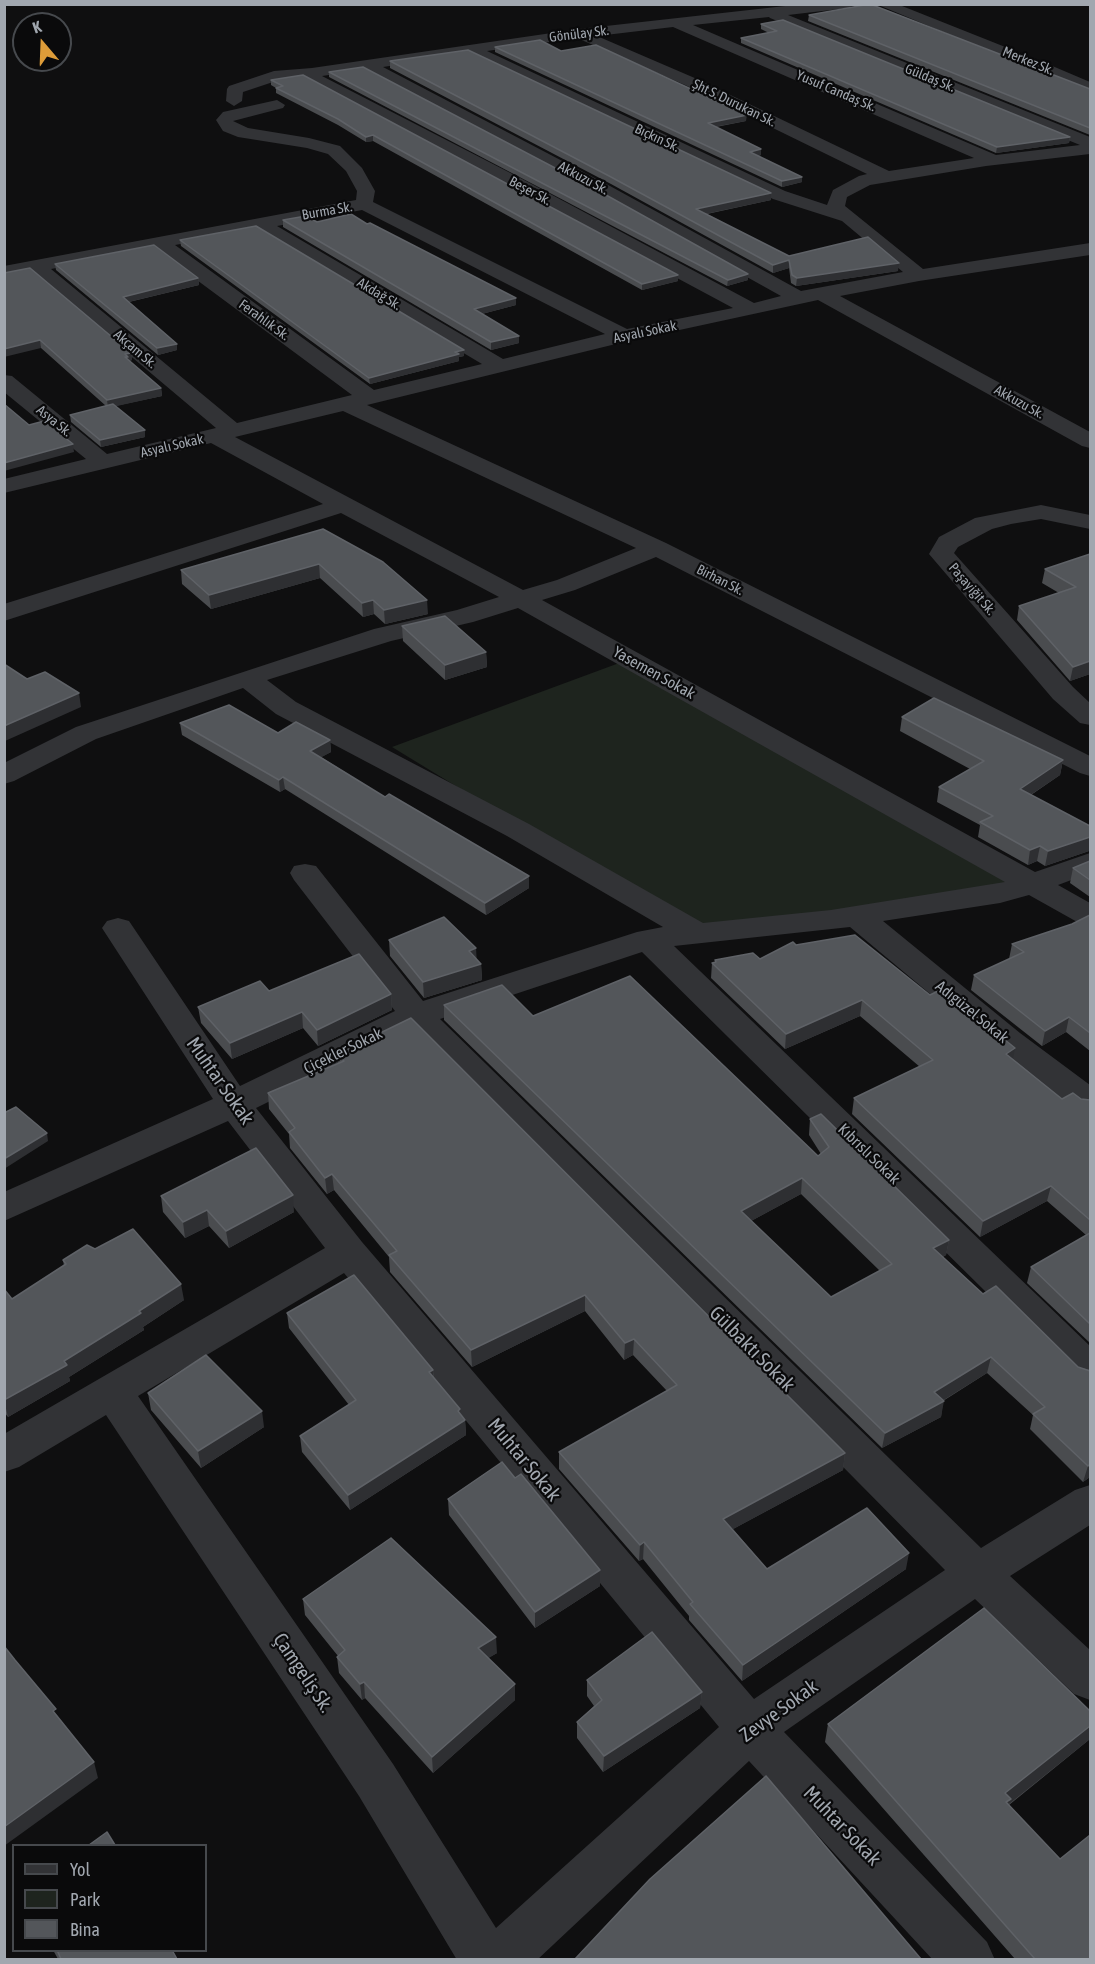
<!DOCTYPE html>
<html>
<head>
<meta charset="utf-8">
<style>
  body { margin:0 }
  #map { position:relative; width:1095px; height:1964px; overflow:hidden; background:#0f0f10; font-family:"Asap Condensed",sans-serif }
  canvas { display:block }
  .frame { position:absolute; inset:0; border:6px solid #a1a7af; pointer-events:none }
  .legend { position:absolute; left:12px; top:1844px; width:195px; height:108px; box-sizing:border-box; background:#0a0a0b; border:2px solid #46494d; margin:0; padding:8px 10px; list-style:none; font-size:18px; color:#a1a7af }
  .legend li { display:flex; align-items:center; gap:12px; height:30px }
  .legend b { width:30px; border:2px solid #46494d }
  .north { position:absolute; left:12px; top:12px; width:60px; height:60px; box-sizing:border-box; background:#0a0a0b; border:2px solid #46494d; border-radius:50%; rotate:341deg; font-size:16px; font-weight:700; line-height:24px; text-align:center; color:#a1a7af }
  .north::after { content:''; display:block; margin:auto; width:21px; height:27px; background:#dd9c39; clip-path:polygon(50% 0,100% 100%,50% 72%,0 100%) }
</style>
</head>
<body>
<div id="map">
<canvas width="1095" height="1964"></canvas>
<div class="frame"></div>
<ul class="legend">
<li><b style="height:8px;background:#323336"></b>Yol</li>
<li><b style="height:16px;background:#1e241e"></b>Park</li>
<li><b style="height:16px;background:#53565a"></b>Bina</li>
</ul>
<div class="north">K</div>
</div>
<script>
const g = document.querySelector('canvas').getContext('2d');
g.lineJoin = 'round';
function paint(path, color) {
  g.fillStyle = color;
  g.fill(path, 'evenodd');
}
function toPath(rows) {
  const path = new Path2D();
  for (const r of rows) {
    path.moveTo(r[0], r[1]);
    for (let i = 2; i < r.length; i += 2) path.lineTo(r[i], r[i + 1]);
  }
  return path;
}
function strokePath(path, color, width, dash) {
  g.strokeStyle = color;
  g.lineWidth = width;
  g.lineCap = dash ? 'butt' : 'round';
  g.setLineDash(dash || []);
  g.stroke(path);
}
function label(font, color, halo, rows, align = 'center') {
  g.font = font + ' "Asap Condensed",sans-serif';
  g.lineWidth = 4.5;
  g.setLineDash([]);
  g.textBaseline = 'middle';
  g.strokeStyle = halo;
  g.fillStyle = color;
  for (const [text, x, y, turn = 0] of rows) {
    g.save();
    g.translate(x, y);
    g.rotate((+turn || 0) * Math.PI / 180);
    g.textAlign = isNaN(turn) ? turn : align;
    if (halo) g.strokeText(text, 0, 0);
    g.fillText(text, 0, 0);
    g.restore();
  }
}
const green = toPath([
  [630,659,1033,884,695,932,392,747]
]);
const minor = toPath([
  [803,4,855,4,848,8,788,15,1090,137,1090,154,986,166,870,185,847,197,845,206,923,269,1090,243,1090,255,919,281,840,296,1090,432,1090,448,1082,446,818,300,624,342,367,405,666,543,1090,756,1090,776,1080,773,656,557,575,590,542,600,1035,872,1090,853,1090,873,1058,885,1090,903,1090,926,1079,923,1029,895,1000,903,883,921,1020,1033,1090,1085,1090,1115,1078,1112,996,1049,850,927,674,946,1090,1346,1090,1386,1076,1381,642,952,440,1019,981,1548,1075,1490,1090,1485,1090,1525,1010,1576,1090,1650,1090,1700,1074,1694,975,1599,784,1732,987,1942,995,1960,933,1960,749,1761,537,1960,457,1960,359,1796,106,1415,19,1467,4,1472,4,1434,325,1248,228,1121,4,1221,4,1192,213,1099,102,928,107,921,118,918,129,921,240,1086,395,1011,294,880,290,873,294,866,305,864,316,866,423,1001,637,932,663,927,507,836,276,714,243,688,96,739,14,781,4,784,4,763,76,727,374,629,457,610,499,597,341,513,4,621,4,604,323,504,211,443,4,493,4,479,86,459,4,392,4,375,12,376,107,454,216,428,32,273,4,278,4,266,356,200,357,191,346,171,328,154,307,148,238,137,223,131,216,120,223,112,277,100,285,105,283,108,233,121,248,128,309,138,340,146,362,168,375,191,373,202,627,329,733,308,304,78,276,81,243,92,242,101,234,106,226,101,227,89,229,86,274,71,312,68,579,29,803,4],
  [769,17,770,18,1080,145,996,155,693,25,769,17],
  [673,27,974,158,889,171,697,79,597,36,673,27],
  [577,38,685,85,867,174,859,176,833,190,827,205,785,191,487,51,577,38],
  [468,54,773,199,842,221,903,272,801,291,610,186,383,67,468,54],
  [364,70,598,194,781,296,754,303,526,181,322,76,364,70],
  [362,210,605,334,503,359,277,226,362,210],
  [257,230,482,364,374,390,175,245,257,230],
  [155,249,352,395,237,423,51,269,155,249],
  [343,411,636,548,557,580,523,590,235,437,343,411],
  [518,608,1005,882,831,910,703,923,529,824,296,702,267,680,391,641,473,622,518,608],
  [412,1031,945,1570,754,1699,362,1242,256,1108,412,1031],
  [344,1273,719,1727,496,1928,393,1764,138,1396,344,1273],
  [876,4,897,4,1043,62,1090,82,1090,93,876,4],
  [1041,505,1090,515,1090,529,1041,519,1011,524,992,529,958,547,954,553,1073,687,1090,703,1090,725,1080,723,1053,699,929,554,939,537,975,518,1041,505]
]);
const wall = toPath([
  [809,15,1090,89,1090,135,808,21],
  [761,24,1070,137,1069,143,996,153,741,43,741,38,769,33,761,29],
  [495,47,746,121,716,127,761,149,761,155,758,156,802,177,802,182,782,187,495,52],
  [390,61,771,200,707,214,789,256,898,271,796,286,791,283,789,268,773,273,611,184,390,68],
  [329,72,748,274,748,280,727,286,329,77],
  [271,80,678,281,642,290,373,141,366,142,338,125,276,93,276,88,271,85],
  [283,220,367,224,516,305,482,314,519,336,519,343,491,350,283,227],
  [180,240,464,356,459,357,459,361,370,384,181,246],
  [55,264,198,278,199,285,129,302,177,344,177,350,158,355,56,270],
  [4,273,131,353,132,360,129,361,161,388,162,396,115,406,145,430,145,437,101,447,71,422,70,415,106,406,41,348],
  [323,529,428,614,385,624,374,614,363,617,320,578,211,609,182,584,181,570],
  [1090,554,1090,674,1070,681,1017,620,1019,606,1059,593,1042,583,1045,569],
  [402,626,486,652,487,667,445,680,403,641],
  [902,717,1063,760,1060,775,1031,795,1090,826,1090,852,1089,851,1045,866,1037,861,1028,865,978,837,980,825,937,802,939,787,970,769,900,731],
  [180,723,278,733,330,740,331,752,321,757,529,888,486,915,285,789,280,792,182,735],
  [1090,861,1090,897,1070,883,1073,868],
  [1090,915,1090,1051,1066,1032,1042,1046,971,990,974,975,1009,959,1012,944,1072,924],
  [389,940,476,959,481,964,482,980,424,998,390,956],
  [796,945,1013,1059,1062,1099,1081,1099,1090,1100,1090,1343,1027,1283,1031,1267,1086,1235,1047,1201,980,1237,852,1114,854,1098,920,1067,860,1016,785,1049,711,978,712,963,715,963,715,960,760,959],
  [269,991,391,994,392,1010,318,1046,303,1028,232,1059,201,1023,198,1007],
  [444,1005,533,1016,818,1156,821,1154,809,1135,810,1119,949,1240,946,1255,943,1257,983,1294,1078,1367,1090,1370,1090,1477,1083,1482,1030,1429,1033,1415,987,1373,943,1401,941,1417,882,1448,444,1020],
  [801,1194,880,1271,831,1297,751,1221],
  [337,1054,845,1453,843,1470,733,1529,767,1569,906,1569,742,1681,689,1620,689,1616,643,1559,639,1561,559,1469,559,1452,667,1391,633,1355,624,1360,585,1311,472,1367,390,1272,389,1257,334,1190,327,1194,290,1148,289,1134,269,1109,268,1093,338,1064],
  [161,1196,294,1212,229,1248,209,1226,185,1238,163,1212],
  [63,1260,184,1300,143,1327,144,1330,69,1377,70,1381,8,1417,4,1412,4,1289,12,1299,64,1266],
  [287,1313,433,1370,434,1378,465,1420,466,1435,350,1510,302,1452,300,1436,349,1405,289,1328],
  [148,1393,264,1427,201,1468,151,1410],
  [515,1478,600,1570,600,1586,535,1628,449,1515,448,1499],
  [303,1599,497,1653,488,1658,515,1700,433,1773,365,1698,362,1700,339,1673,337,1657,338,1656,305,1615],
  [587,1680,702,1692,700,1708,603,1772,577,1738,577,1722,594,1706,587,1696],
  [1090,1711,1090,1739,1009,1805,1090,1959,1015,1959,825,1742,828,1724],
  [53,1950,172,1950,177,1959,58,1959]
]);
const shadedWall = toPath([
  [747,115,746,121,708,128,708,123],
  [373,135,373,141,366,142,366,137],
  [1070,137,1069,143,996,153,997,147],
  [761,149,761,155,750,158,750,152],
  [802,177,802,182,782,187,782,181],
  [771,193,771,200,696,216,696,209],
  [789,260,789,268,773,273,773,265],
  [899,263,898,271,796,286,797,278],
  [748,274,748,280,727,286,728,280],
  [678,275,678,281,642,290,642,284],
  [198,278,199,285,124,303,123,297],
  [516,298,516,305,474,316,474,309],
  [519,336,519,343,491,350,491,342],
  [40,340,41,348,4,357,4,349],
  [177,344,177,350,158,355,157,348],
  [464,350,464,356,459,357,459,361,370,384,369,378],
  [131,353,132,360,129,361,126,365,125,354],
  [161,388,162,396,108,408,107,400],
  [145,430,145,437,101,447,100,440],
  [73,444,74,452,4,471,4,463],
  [319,564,320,578,211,609,209,595],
  [373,600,374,614,363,617,362,603],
  [427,600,428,614,385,624,384,610],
  [486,652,487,667,445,680,445,665],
  [1090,661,1090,674,1070,681,1073,667],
  [79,693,81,707,5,741,4,726],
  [330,740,331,752,311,763,310,751],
  [1063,760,1060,775,1017,804,1020,789],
  [283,777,285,789,280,792,279,780],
  [1090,837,1089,851,1045,866,1048,851],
  [1040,846,1037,861,1028,865,1030,850],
  [529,876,529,888,486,915,485,903],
  [476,948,477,964,469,951],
  [481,964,482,980,424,998,423,982],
  [391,994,392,1010,318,1046,317,1030],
  [862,1000,860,1016,785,1049,786,1034],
  [302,1012,303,1028,232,1059,230,1043],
  [1069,1017,1066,1032,1042,1046,1045,1031],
  [1015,1048,1012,1064,1006,1054],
  [47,1133,48,1141,4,1169,4,1159],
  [332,1174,334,1190,327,1194,325,1178],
  [802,1178,801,1194,740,1227,741,1211],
  [1051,1186,1047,1201,980,1237,983,1221],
  [293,1195,294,1212,229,1248,226,1231],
  [207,1210,209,1226,185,1238,183,1222],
  [949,1240,946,1255,930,1264,933,1248],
  [181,1284,184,1300,143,1327,144,1330,69,1377,70,1381,8,1417,4,1400],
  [585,1295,585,1311,472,1367,471,1350],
  [634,1339,633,1355,624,1360,625,1343],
  [991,1357,987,1373,934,1406,944,1401,941,1417,882,1448,885,1433,934,1392],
  [433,1370,434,1385,429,1372],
  [460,1409,461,1423,465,1420,466,1435,350,1510,348,1495],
  [262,1411,264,1427,201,1468,198,1451],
  [845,1453,843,1470,722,1535,723,1519],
  [1090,1464,1090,1477,1083,1482,1088,1466],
  [644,1542,643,1559,639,1561,640,1545],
  [909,1553,906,1569,742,1681,743,1665],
  [600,1570,600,1586,535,1628,535,1612],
  [496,1637,497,1653,479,1664,478,1648],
  [364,1682,365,1698,362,1700,360,1684],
  [515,1684,515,1700,433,1773,432,1757],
  [702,1692,700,1708,603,1772,604,1756],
  [1090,1726,1090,1739,1009,1804,1006,1816,1005,1793],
  [94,1762,98,1778,4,1846,4,1827]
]);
const building = toPath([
  [870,4,1090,89,1090,128,809,15,870,4],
  [783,20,1070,137,997,147,741,38,777,31,761,24,783,20],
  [540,40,561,51,596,45,747,115,708,123,761,149,750,152,802,177,782,181,495,47,540,40],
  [468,50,771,193,696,209,789,256,868,237,899,263,797,278,792,275,789,260,773,265,611,177,390,61,468,50],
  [363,67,597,190,748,274,728,280,329,72,363,67],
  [303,75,678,275,642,284,373,135,366,137,338,119,276,88,283,86,271,80,303,75],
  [351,214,367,224,370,223,516,298,474,309,519,336,491,342,283,220,306,216,317,222,351,214],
  [256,226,464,350,455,352,459,354,369,378,180,240,256,226],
  [154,245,198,278,123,297,177,344,157,348,55,264,154,245],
  [30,268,131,353,125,354,128,357,125,357,161,388,107,400,40,340,4,349,4,273,30,268],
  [4,404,29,425,44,421,73,444,4,463,4,404],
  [113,404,145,430,100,440,70,415,113,404],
  [323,529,383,562,427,600,384,610,373,600,362,603,319,564,209,595,181,570,323,529],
  [1090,554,1090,661,1073,667,1019,606,1076,587,1045,569,1090,554],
  [445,616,486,652,445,665,402,626,445,616],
  [4,664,27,679,45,672,79,693,4,726,4,664],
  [934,698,1063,760,1020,789,1090,826,1090,837,1048,851,1040,846,1030,850,980,822,993,816,939,787,984,761,902,717,934,698],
  [229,705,278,733,296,722,330,740,310,751,385,797,389,794,529,876,485,903,283,777,279,780,180,723,229,705],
  [1090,861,1090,880,1073,868,1090,861],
  [1090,915,1090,1033,1069,1017,1045,1031,974,975,1024,952,1012,944,1072,924,1090,915],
  [444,917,476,948,469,951,481,964,423,982,389,940,444,917],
  [855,935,930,995,942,989,1015,1048,1006,1054,1062,1099,1073,1093,1081,1099,1090,1100,1090,1220,1051,1186,983,1221,854,1098,933,1060,862,1000,786,1034,712,963,716,962,715,960,753,953,760,959,793,942,796,945,855,935],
  [359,954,391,994,317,1030,302,1012,230,1043,198,1007,260,981,269,991,359,954],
  [630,976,818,1156,829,1147,810,1119,821,1114,949,1240,933,1248,983,1294,996,1286,1078,1367,1090,1371,1090,1464,1088,1466,1033,1414,1045,1407,991,1357,934,1392,944,1401,885,1433,444,1005,502,985,533,1016,630,976],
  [802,1178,892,1264,831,1297,741,1211,802,1178],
  [411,1018,845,1453,723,1519,767,1569,867,1508,909,1553,743,1665,690,1604,693,1602,644,1542,640,1545,559,1452,677,1385,634,1339,625,1343,585,1295,471,1350,389,1255,397,1251,332,1174,325,1178,289,1132,295,1128,268,1093,344,1061,337,1054,411,1018],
  [16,1107,47,1133,4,1159,4,1113,16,1107],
  [256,1148,293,1195,226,1231,207,1210,183,1222,161,1196,256,1148],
  [133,1229,181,1284,139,1311,141,1313,64,1361,67,1365,4,1400,4,1289,12,1299,66,1264,63,1260,87,1245,95,1249,133,1229],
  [1090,1233,1090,1324,1031,1267,1090,1233],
  [354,1275,433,1370,429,1372,460,1409,458,1411,465,1420,348,1495,300,1436,356,1400,287,1313,354,1275],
  [206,1355,262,1411,198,1451,148,1393,206,1355],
  [502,1462,515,1478,521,1474,600,1570,535,1612,448,1499,502,1462],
  [391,1538,496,1637,478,1648,515,1684,432,1757,364,1682,360,1684,337,1657,345,1650,303,1599,391,1538],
  [984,1608,1090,1711,1090,1726,1005,1793,1011,1799,1006,1802,1060,1859,1090,1835,1090,1959,1035,1959,828,1724,984,1608],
  [652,1632,702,1692,604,1756,577,1722,602,1700,587,1680,652,1632],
  [4,1646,15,1660,56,1709,53,1711,94,1762,4,1827,4,1646],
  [766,1776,921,1959,575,1959,650,1879,766,1776],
  [107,1832,115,1845,89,1845,107,1832],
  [57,1950,172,1950,177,1959,61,1959,57,1950]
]);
const farStreetnames = [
  ["Gönülay Sk.",579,34,-7],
  ["Merkez Sk.",1028,61,22],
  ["Güldaş Sk.",930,78,22],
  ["Yusuf Candaş Sk.",836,91,23],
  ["Şht S. Durukan Sk.",734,103,26],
  ["Bıçkın Sk.",657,138,25],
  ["Akkuzu Sk.",583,178,28],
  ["Beşer Sk.",530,191,28],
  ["Burma Sk.",327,211,-10],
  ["Akdağ Sk.",379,294,31],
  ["Ferahlık Sk.",264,320,36],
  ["Asyalı Sokak",645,332,-12],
  ["Akçam Sk.",135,349,40],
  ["Akkuzu Sk.",1019,402,29],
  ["Asya Sk.",54,421,39],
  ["Asyalı Sokak",172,446,-13],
  ["Birhan Sk.",720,580,27],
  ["Paşayiğit Sk.",972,589,49]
];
const streetNames = [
  ["Yasemen Sokak",654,673,29],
  ["Adıgüzel Sokak",972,1012,39],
  ["Çiçekler Sokak",343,1051,-26],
  ["Kıbrıslı Sokak",869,1154,44]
];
const nearStreetnames = [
  ["Muhtar Sokak",220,1081,55],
  ["Gülbaktı Sokak",752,1349,45],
  ["Muhtar Sokak",524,1460,50],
  ["Çamgeliş Sk.",303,1673,56],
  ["Zevye Sokak",779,1711,-36],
  ["Muhtar Sokak",842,1826,46]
];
paint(green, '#1e241e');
paint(minor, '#323336');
paint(wall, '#4a4c4f');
paint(shadedWall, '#2e2f32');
paint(building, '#53565a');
strokePath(building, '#5f6267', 1.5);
label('14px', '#a1a7af', '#0a0a0b', farStreetnames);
label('16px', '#a1a7af', '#0a0a0b', streetNames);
label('20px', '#a1a7af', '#0a0a0b', nearStreetnames);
</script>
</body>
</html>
